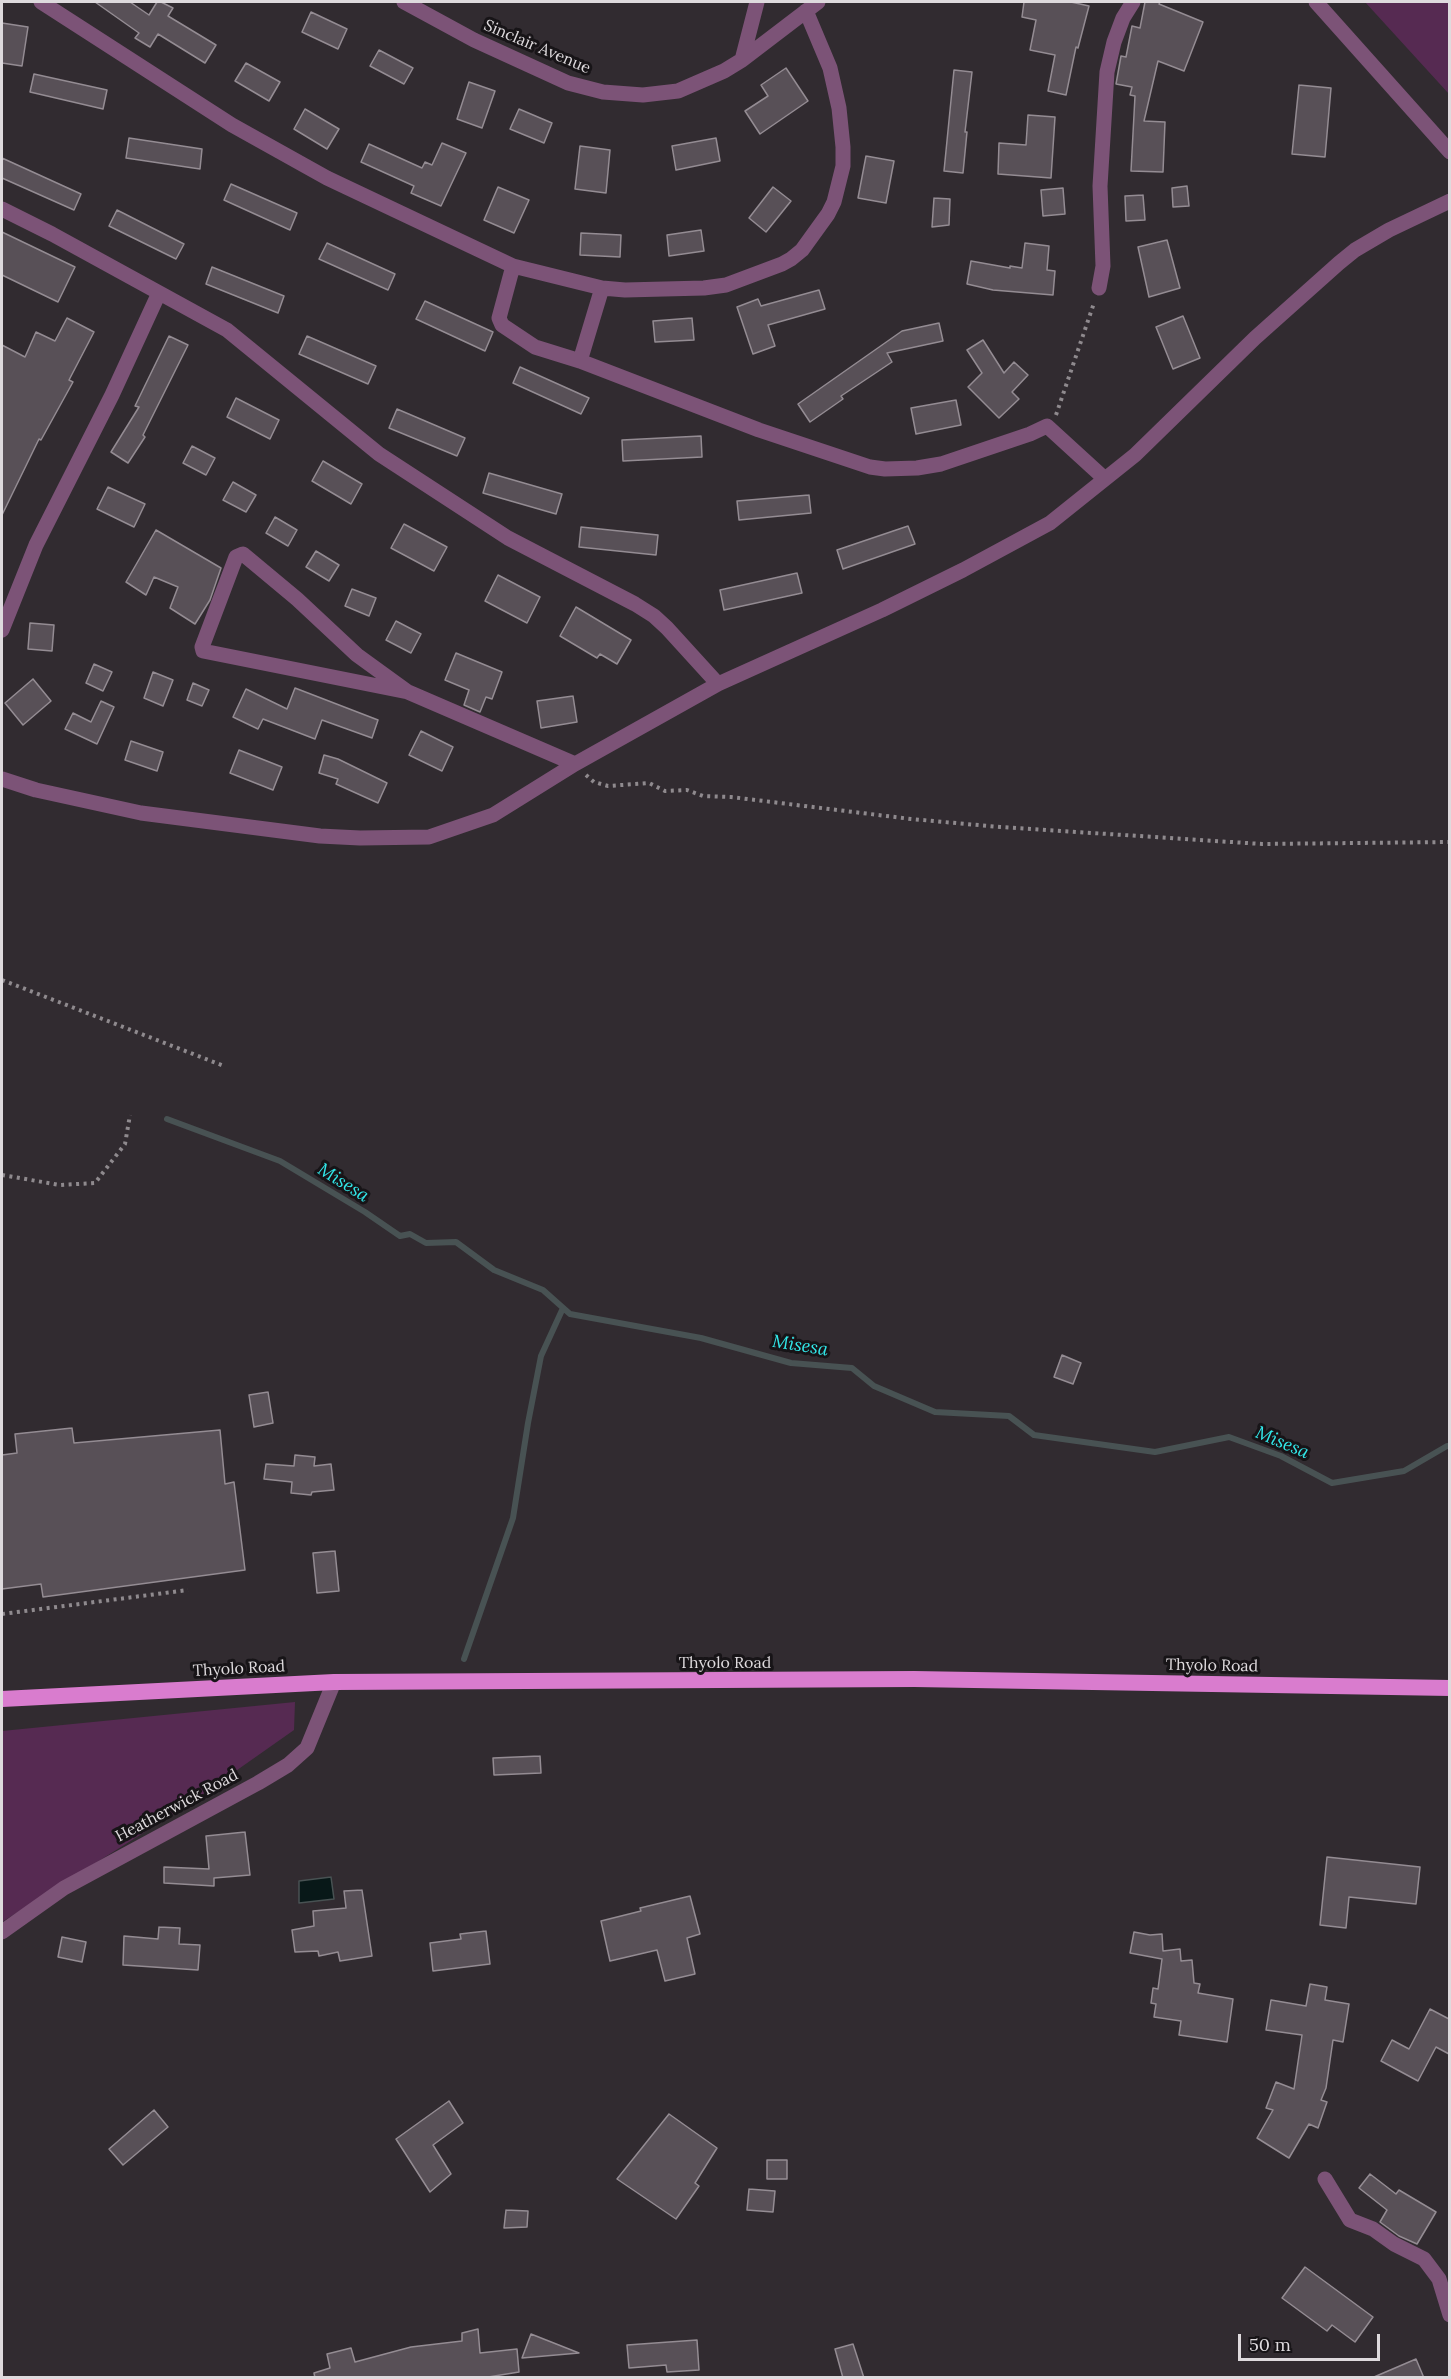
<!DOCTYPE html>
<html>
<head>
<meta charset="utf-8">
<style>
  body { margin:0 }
  #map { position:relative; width:1451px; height:2379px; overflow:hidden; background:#312b30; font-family:Lora,serif }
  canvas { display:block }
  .frame { position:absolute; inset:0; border:3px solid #dedadd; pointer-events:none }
  .scale { position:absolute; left:1238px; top:2334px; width:142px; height:27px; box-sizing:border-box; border:3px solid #dedadd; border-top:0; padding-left:8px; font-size:18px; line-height:21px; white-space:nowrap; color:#dedadd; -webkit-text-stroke:4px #171417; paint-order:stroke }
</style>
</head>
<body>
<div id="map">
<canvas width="1451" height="2379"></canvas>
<div class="frame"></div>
<div class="scale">50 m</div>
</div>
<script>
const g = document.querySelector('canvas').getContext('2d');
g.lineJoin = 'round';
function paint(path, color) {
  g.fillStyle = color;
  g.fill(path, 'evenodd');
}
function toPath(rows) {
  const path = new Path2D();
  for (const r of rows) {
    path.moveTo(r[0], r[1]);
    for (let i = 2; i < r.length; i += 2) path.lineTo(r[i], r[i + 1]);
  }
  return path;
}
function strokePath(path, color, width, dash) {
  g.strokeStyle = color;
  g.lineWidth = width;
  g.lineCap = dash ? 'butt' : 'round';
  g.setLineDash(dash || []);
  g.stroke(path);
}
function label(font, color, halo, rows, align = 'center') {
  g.font = font + ' Lora,serif';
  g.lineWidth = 6;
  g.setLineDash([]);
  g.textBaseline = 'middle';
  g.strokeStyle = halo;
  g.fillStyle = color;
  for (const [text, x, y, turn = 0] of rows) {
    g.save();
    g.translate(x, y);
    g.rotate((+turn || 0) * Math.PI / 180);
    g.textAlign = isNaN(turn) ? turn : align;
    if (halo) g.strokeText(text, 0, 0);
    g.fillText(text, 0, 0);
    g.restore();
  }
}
const green = toPath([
  [1365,2,1449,2,1449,94],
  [295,1702,294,1730,186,1806,2,1922,2,1731]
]);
const water = toPath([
  [331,1877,334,1899,299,1903,299,1881,331,1877]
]);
const stream = toPath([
  [167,1119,280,1161,365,1212,400,1236,410,1234,426,1243,456,1242,494,1270,543,1290,570,1314,701,1338,791,1363,852,1368,874,1386,935,1412,1009,1416,1034,1435,1155,1452,1229,1437,1281,1456,1332,1483,1404,1471,1447,1446,1450,1446],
  [464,1659,513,1518,528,1423,541,1356,563,1308]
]);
const building = toPath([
  [95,2,130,2,149,15,157,2,161,2,173,8,168,16,216,45,205,63,158,34,150,47,135,38,139,33,95,2],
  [1024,2,1071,2,1089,6,1078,48,1076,47,1066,95,1048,91,1055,55,1030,50,1036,20,1022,17,1024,2],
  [1145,2,1160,2,1159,4,1203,22,1184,71,1158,61,1144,121,1165,122,1163,172,1131,171,1135,96,1130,95,1132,87,1116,84,1121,56,1126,57,1132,26,1140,28,1145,2],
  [311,12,347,29,338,49,302,32,311,12],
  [2,23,28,27,22,66,2,63,2,23],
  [379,50,413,68,404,84,370,66,379,50],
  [246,63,280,82,269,101,235,81,246,63],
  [786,68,808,101,760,134,745,111,768,96,761,85,786,68],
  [954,70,972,72,965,132,967,132,963,173,944,171,954,70],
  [34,74,107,90,103,109,30,92,34,74],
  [469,82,495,91,482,128,457,119,469,82],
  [1299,85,1331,88,1325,157,1292,154,1299,85],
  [305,109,339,129,327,149,294,129,305,109],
  [519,109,552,123,544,143,510,129,519,109],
  [1028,115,1055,117,1051,178,998,174,999,143,1026,145,1028,115],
  [129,138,202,149,200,169,126,158,129,138],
  [716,138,720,161,676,170,672,146,716,138],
  [442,143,466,153,441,206,411,193,414,186,361,162,369,144,422,168,425,162,432,165,442,143],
  [580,146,610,150,606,193,575,189,580,146],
  [866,156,894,161,886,203,858,198,866,156],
  [2,158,81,194,74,210,2,178,2,158],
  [231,184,297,213,290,230,224,200,231,184],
  [1187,186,1189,206,1173,207,1172,188,1187,186],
  [498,187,529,200,514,233,484,220,498,187],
  [773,187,791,201,766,232,749,218,773,187],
  [1063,188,1065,214,1043,216,1041,190,1063,188],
  [1143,195,1145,220,1126,221,1125,196,1143,195],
  [934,198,950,199,949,225,932,227,934,198],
  [117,210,184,244,176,259,109,226,117,210],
  [701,230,704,251,669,256,667,235,701,230],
  [2,232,75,267,58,302,2,275,2,232],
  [581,233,621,235,620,257,580,255,581,233],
  [1167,240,1180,288,1149,297,1138,247,1167,240],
  [327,243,395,274,388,290,319,259,327,243],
  [1025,243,1049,246,1047,270,1055,271,1053,295,993,290,967,284,971,261,1010,268,1010,266,1022,268,1025,243],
  [212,267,284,296,278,313,206,284,212,267],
  [819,290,825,309,768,325,775,346,753,354,737,307,758,299,761,306,819,290],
  [425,301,493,332,485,351,416,319,425,301],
  [1183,316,1200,358,1173,369,1156,327,1183,316],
  [67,318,94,332,69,380,73,382,41,440,39,439,2,515,2,345,25,357,36,332,55,341,67,318],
  [692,318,694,340,655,342,653,321,692,318],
  [939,323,943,341,887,353,892,362,841,396,843,399,810,422,798,404,902,331,939,323],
  [169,336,188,345,143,435,145,437,128,463,111,452,139,407,135,406,169,336],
  [307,336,376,366,368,384,299,354,307,336],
  [983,340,1004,373,1014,362,1028,375,1012,392,1019,399,999,418,968,387,982,373,967,350,983,340],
  [520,367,589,398,581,414,513,383,520,367],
  [236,398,279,420,270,439,227,417,236,398],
  [956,400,961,425,916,434,911,408,956,400],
  [397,409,465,438,457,456,389,428,397,409],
  [701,436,702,457,623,461,622,440,701,436],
  [192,446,215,458,206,475,183,463,192,446],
  [323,461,362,484,351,504,312,481,323,461],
  [489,473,562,494,556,514,483,493,489,473],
  [233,482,256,495,246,512,223,500,233,482],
  [108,487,145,504,134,527,97,509,108,487],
  [809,495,811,513,739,520,737,501,809,495],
  [275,517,297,530,288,546,266,533,275,517],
  [404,524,447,547,434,571,391,548,404,524],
  [908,526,915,544,843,569,837,550,908,526],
  [581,527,658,535,656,555,579,547,581,527],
  [156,530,221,568,210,600,195,624,170,608,178,587,154,577,146,595,126,582,156,530],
  [316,551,339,565,329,581,306,567,316,551],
  [797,573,802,593,724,610,720,590,797,573],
  [498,575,540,597,527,623,485,601,498,575],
  [352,589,376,598,369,616,345,606,352,589],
  [576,607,631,640,617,664,600,654,597,658,560,636,576,607],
  [396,621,421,634,411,653,386,640,396,621],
  [30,623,54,625,52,651,28,649,30,623],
  [456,653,502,672,492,699,486,697,480,712,464,705,469,690,445,680,456,653],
  [94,664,112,672,103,691,86,683,94,664],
  [153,672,173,680,163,706,144,698,153,672],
  [33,679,51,701,23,725,5,703,33,679],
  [193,683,209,690,202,706,187,700,193,683],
  [295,688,378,720,372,738,322,720,315,739,263,719,258,729,233,717,246,689,287,709,295,688],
  [573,696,577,722,541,728,537,701,573,696],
  [101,701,114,707,97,744,65,729,73,713,91,722,101,701],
  [421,731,453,747,442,771,409,755,421,731],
  [131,741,163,752,157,771,125,760,131,741],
  [239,750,282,767,273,790,230,773,239,750],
  [324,755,338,759,387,783,378,803,336,784,338,779,319,773,324,755],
  [1062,1355,1081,1363,1073,1384,1054,1377,1062,1355],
  [268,1392,273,1423,254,1427,249,1395,268,1392],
  [72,1428,74,1443,220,1430,225,1484,234,1482,245,1570,43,1597,41,1584,2,1589,2,1455,17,1453,15,1434,72,1428],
  [295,1455,315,1457,314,1466,331,1464,334,1490,312,1492,311,1495,291,1493,292,1482,264,1479,266,1464,294,1466,295,1455],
  [335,1551,339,1591,317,1593,313,1553,335,1551],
  [540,1756,541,1773,494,1775,493,1758,540,1756],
  [245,1832,250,1875,214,1878,214,1886,164,1883,164,1867,209,1869,206,1836,245,1832],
  [1327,1857,1420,1867,1416,1904,1349,1897,1346,1928,1320,1925,1327,1857],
  [362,1890,372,1956,340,1961,338,1952,319,1956,318,1951,295,1952,292,1930,314,1926,313,1911,346,1908,344,1891,362,1890],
  [690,1896,700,1934,687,1938,695,1974,665,1981,657,1950,610,1961,601,1921,641,1911,640,1908,690,1896],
  [159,1927,180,1928,179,1944,200,1945,198,1970,123,1965,124,1936,158,1939,159,1927],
  [486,1931,490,1964,433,1971,430,1943,461,1939,460,1934,486,1931],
  [1134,1932,1150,1935,1162,1934,1163,1951,1180,1949,1181,1961,1192,1960,1194,1983,1200,1984,1198,1993,1233,1999,1227,2042,1179,2035,1181,2021,1154,2017,1156,2004,1151,2003,1153,1988,1158,1989,1162,1959,1130,1953,1134,1932],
  [62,1937,86,1942,82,1962,58,1957,62,1937],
  [1310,1984,1327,1987,1325,2000,1349,2004,1343,2042,1333,2040,1326,2088,1321,2100,1327,2102,1318,2128,1309,2124,1289,2158,1257,2138,1273,2110,1266,2108,1276,2082,1294,2089,1302,2035,1266,2030,1271,2000,1306,2006,1310,1984],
  [1430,2009,1449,2019,1449,2054,1436,2047,1418,2081,1381,2061,1392,2040,1409,2049,1430,2009],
  [449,2101,463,2123,433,2145,451,2174,430,2192,396,2139,449,2101],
  [154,2110,168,2127,123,2165,109,2149,154,2110],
  [669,2114,717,2148,695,2183,699,2186,676,2219,617,2179,669,2114],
  [767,2160,787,2160,787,2179,767,2179,767,2160],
  [1370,2174,1396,2194,1399,2190,1436,2212,1417,2244,1399,2236,1380,2222,1387,2210,1359,2188,1370,2174],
  [749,2189,775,2191,773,2212,747,2210,749,2189],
  [506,2210,528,2211,527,2227,504,2228,506,2210],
  [1305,2267,1373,2317,1355,2342,1332,2325,1327,2331,1282,2298,1305,2267],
  [478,2329,480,2353,517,2349,519,2372,482,2378,315,2378,314,2373,330,2368,327,2354,351,2348,355,2362,411,2347,462,2341,462,2333,478,2329],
  [531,2334,579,2353,522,2358,531,2334],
  [697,2340,699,2370,667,2372,666,2365,629,2368,627,2345,697,2340],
  [853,2344,864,2378,843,2378,835,2349,853,2344],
  [1416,2359,1424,2378,1374,2378,1374,2377,1416,2359]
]);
const path = toPath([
  [1056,415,1094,303],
  [586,775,594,782,608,786,649,783,665,791,687,790,703,796,731,797,911,819,1000,827,1262,844,1450,842],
  [2,980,224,1066],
  [2,1175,60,1185,95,1183,125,1144,130,1115],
  [2,1614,188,1590]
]);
const minor = toPath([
  [41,2,232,125,327,178,513,266,602,288,625,290,704,288,726,285,782,264,791,259,802,250,828,214,834,202,843,166,843,147,839,108,830,68,806,11],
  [404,2,474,40,568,83,603,92,643,95,678,91,724,71,742,60,818,2],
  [1316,2,1450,152],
  [742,60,757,2],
  [2,209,52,234,227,330,379,454,508,538,635,604,654,616,667,628,718,684],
  [513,266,499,318,502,325,535,347,580,361,602,288],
  [1099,288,1103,266,1100,186,1107,72,1114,42,1123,18,1133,2],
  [580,361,759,430,870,467,885,469,917,468,941,464,1030,434,1047,426,1105,479],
  [2,630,36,545,112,395,159,293],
  [408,692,203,651,202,647,236,557,243,554,297,599,357,655,408,692,575,764],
  [2,779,36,790,141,813,320,836,360,838,429,837,493,815,575,764,718,684,882,610,963,570,1050,523,1135,455,1255,338,1339,263,1355,250,1389,230,1450,201],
  [2,1932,64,1888,258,1783,288,1765,307,1748,334,1682],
  [1325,2179,1350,2220,1373,2229,1394,2244,1424,2259,1439,2279,1450,2315]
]);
const trunk = toPath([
  [2,1699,334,1682,914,1679,1450,1688]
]);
const streetNames = [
  ["Sinclair Avenue",537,47,23],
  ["Thyolo Road",725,1663],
  ["Thyolo Road",1212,1666,1],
  ["Thyolo Road",239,1669,-3],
  ["Heatherwick Road",177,1806,-28]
];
const waterNames = [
  ["Misesa",343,1183,32],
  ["Misesa",800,1346,9],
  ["Misesa",1282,1443,23]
];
paint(green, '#562a52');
paint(water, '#081818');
strokePath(water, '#485253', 1.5);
strokePath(stream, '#485253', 6);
paint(building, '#585057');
strokePath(building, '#948c93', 1.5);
strokePath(path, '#8f8a8e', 4, [3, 4.5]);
strokePath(minor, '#7c5377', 15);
strokePath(trunk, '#d97cce', 16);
label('16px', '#dedadd', '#171417', streetNames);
label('italic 18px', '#32e8ea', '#171417', waterNames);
</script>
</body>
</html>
